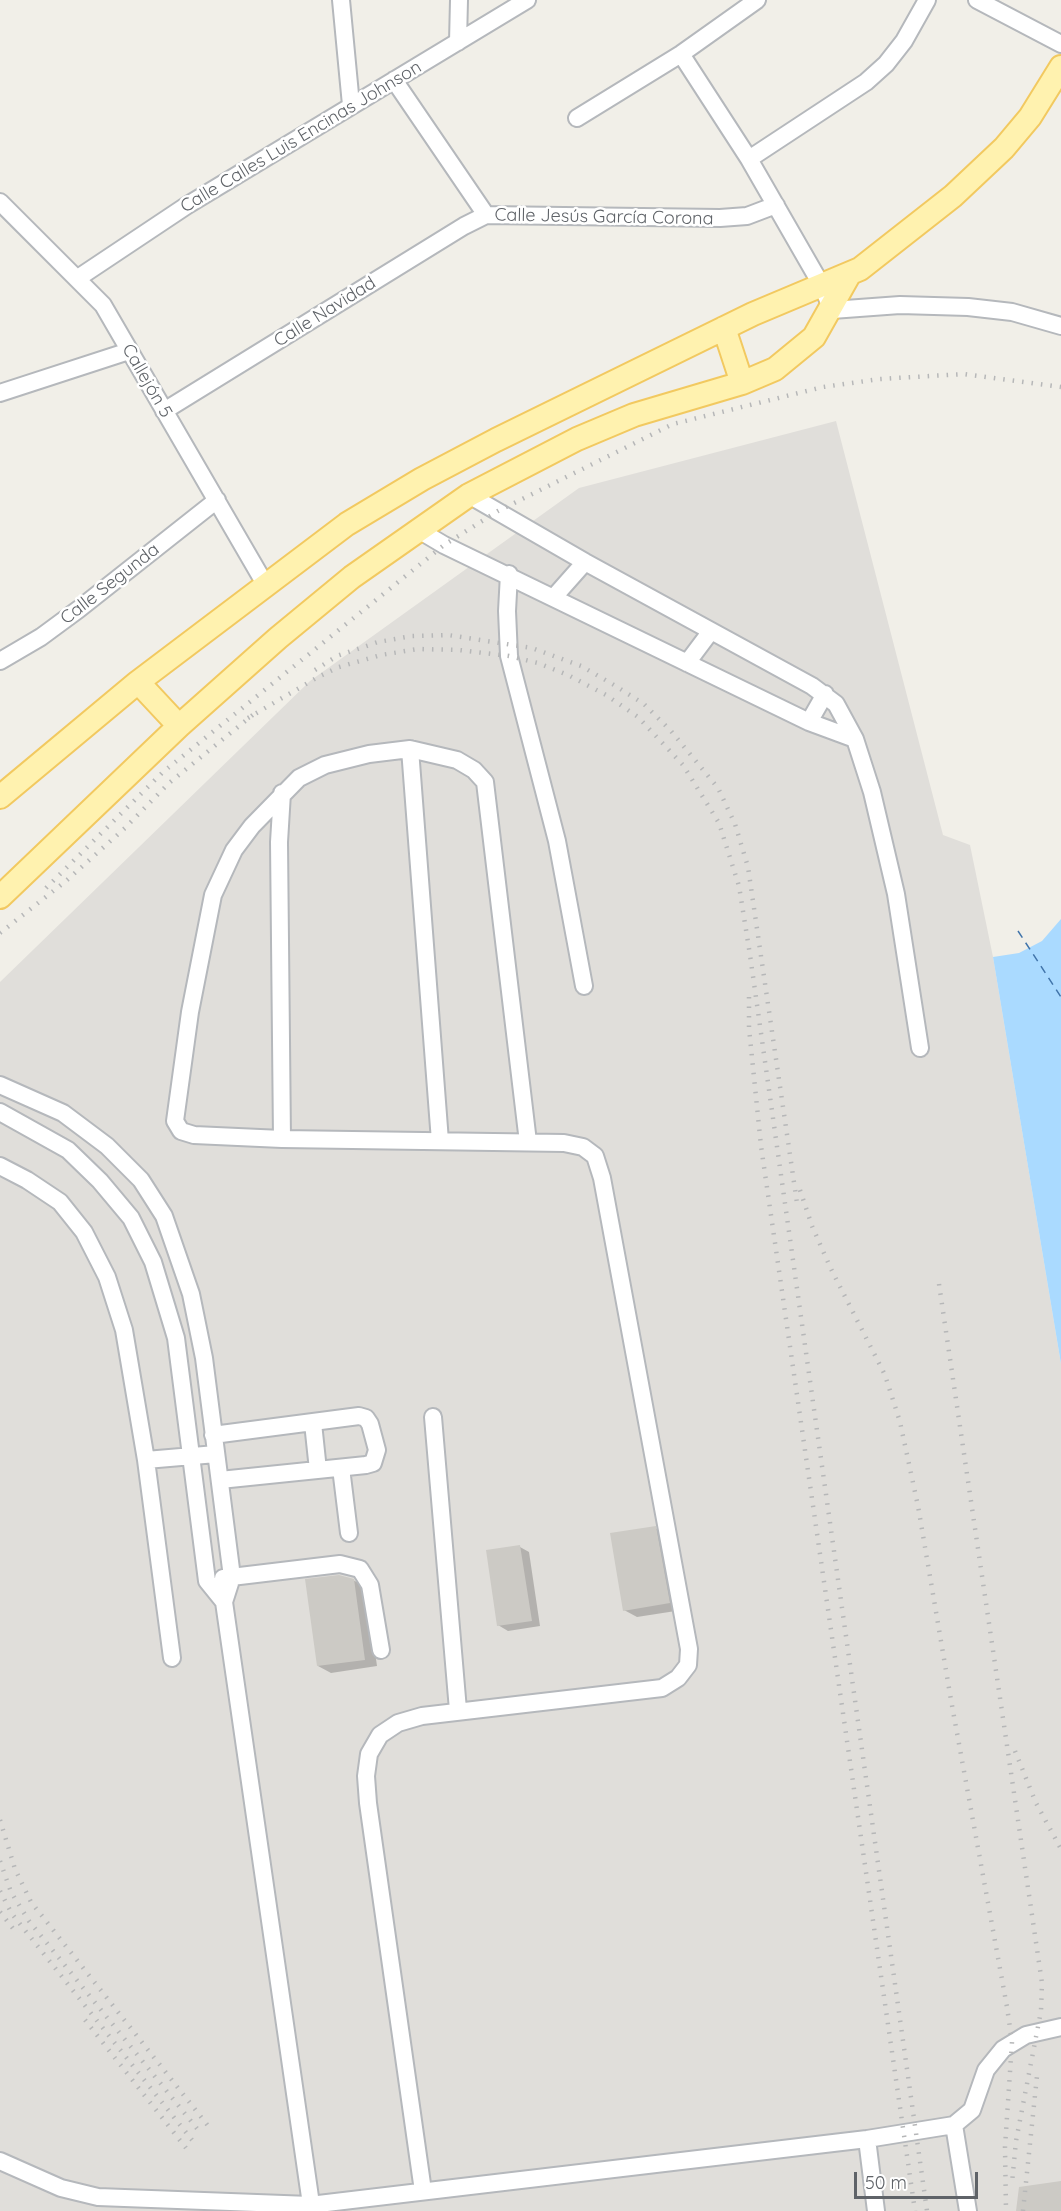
<!DOCTYPE html>
<html>
<head>
<meta charset="utf-8">
<style>
  body { margin:0 }
  #map { position:relative; width:1061px; height:2211px; overflow:hidden; background:#f1efe8; font-family:Quicksand,sans-serif }
  canvas { display:block }
  .scale { position:absolute; left:854px; top:2172px; width:124px; height:27px; box-sizing:border-box; border:3px solid #5f6368; border-top:0; padding-left:8px; font-size:18px; line-height:21px; white-space:nowrap; color:#5f6368; -webkit-text-stroke:4px #fff; paint-order:stroke }
</style>
</head>
<body>
<div id="map">
<canvas width="1061" height="2211"></canvas>
<div class="scale">50 m</div>
</div>
<script>
const g = document.querySelector('canvas').getContext('2d');
g.lineJoin = 'round';
function paint(path, color) {
  g.fillStyle = color;
  g.fill(path, 'evenodd');
}
function toPath(rows) {
  const path = new Path2D();
  for (const r of rows) {
    path.moveTo(r[0], r[1]);
    for (let i = 2; i < r.length; i += 2) path.lineTo(r[i], r[i + 1]);
  }
  return path;
}
function strokePath(path, color, width, dash) {
  g.strokeStyle = color;
  g.lineWidth = width;
  g.lineCap = dash ? 'butt' : 'round';
  g.setLineDash(dash || []);
  g.stroke(path);
}
function label(font, color, halo, rows, align = 'center') {
  g.font = font + ' Quicksand,sans-serif';
  g.lineWidth = 5;
  g.setLineDash([]);
  g.textBaseline = 'middle';
  g.strokeStyle = halo;
  g.fillStyle = color;
  for (const [text, x, y, turn = 0] of rows) {
    g.save();
    g.translate(x, y);
    g.rotate((+turn || 0) * Math.PI / 180);
    g.textAlign = isNaN(turn) ? turn : align;
    if (halo) g.strokeText(text, 0, 0);
    g.fillText(text, 0, 0);
    g.restore();
  }
}
const industrial = toPath([
  [836,421,943,835,970,845,993,957,1061,1364,1061,2211,0,2211,0,982,310,681,579,488]
]);
const water = toPath([
  [1061,919,1061,1364,993,957,1019,953,1042,941]
]);
const shadow = toPath([
  [655,1528,668,1535,682,1610,637,1617,624,1610],
  [520,1547,529,1552,540,1626,508,1631,498,1625],
  [353,1580,366,1587,377,1666,331,1673,318,1666]
]);
const ferry = toPath([
  [1018,931,1061,997]
]);
const building = toPath([
  [656,1526,670,1603,623,1611,610,1533],
  [520,1545,532,1621,497,1626,486,1550],
  [339,1575,354,1579,365,1660,317,1666,305,1579],
  [1061,2181,1061,2211,1016,2211,1019,2187]
]);
const minor = toPath([
  [341,0,351,105],
  [977,0,1061,44],
  [458,42,459,0],
  [681,54,749,159,822,286,832,310,900,305,968,307,1012,312,1061,326],
  [394,80,486,215,720,218,747,216,776,205],
  [577,118,681,54,757,0],
  [749,159,866,82,886,64,904,41,927,0],
  [0,202,103,305,265,584],
  [78,278,186,206,527,0],
  [0,393,129,351],
  [164,411,464,226,486,215],
  [469,495,585,562,812,686,836,704,855,739,872,792,896,894,920,1048],
  [417,529,444,545,809,722,855,739],
  [509,574,507,611,509,656,557,841,584,986],
  [554,597,585,562],
  [0,661,41,637,79,609,217,500],
  [687,663,711,631],
  [809,722,825,694],
  [410,749,440,1141],
  [0,1085,63,1113,107,1146,141,1180,164,1216,191,1294,204,1358,232,1577,224,1602,312,2211],
  [0,1112,68,1150,100,1181,131,1218,153,1262,176,1338,207,1581,224,1602],
  [282,1139,279,842,282,793],
  [0,1166,27,1180,60,1202,84,1232,107,1277,124,1330,146,1460,172,1658],
  [433,1417,458,1710],
  [313,1423,318,1470],
  [213,1435,359,1416,366,1418,370,1424,377,1450,373,1463,366,1465,220,1480],
  [146,1460,216,1454],
  [341,1468,349,1533],
  [223,1578,340,1564,360,1569,370,1585,381,1650],
  [954,2125,968,2211],
  [867,2139,876,2211],
  [0,2161,61,2188,98,2197,310,2205,867,2139,954,2125,972,2110,986,2070,1003,2049,1026,2035,1061,2027],
  [423,2191,368,1803,366,1776,369,1754,380,1735,398,1723,422,1716,662,1688,678,1678,688,1665,689,1649,602,1178,595,1156,583,1147,564,1143,282,1139,194,1135,181,1131,175,1121,190,1012,213,895,234,850,252,826,299,778,325,765,369,754,410,749,457,760,474,770,485,782,528,1142]
]);
const major = toPath([
  [724,328,742,383],
  [138,682,179,726],
  [0,797,138,682,347,524,422,479,496,440,753,314,860,269,953,196,1004,148,1030,117,1061,67],
  [0,897,179,726,278,638,352,577,469,495,577,439,634,415,742,383,775,369,814,337,849,275]
]);
const rail = toPath([
  [315,670,337,656,378,642,412,636,448,635,532,648,581,666,614,685,644,704,671,731,718,788,735,824,748,867,797,1203],
  [248,718,318,677,339,667,381,655,418,649,459,650,509,656,538,663,568,675,606,695,638,717,683,765,719,823,739,886,750,955,927,2211],
  [46,888,163,772,444,545,498,511,673,424,823,387,880,379,964,374,1061,387],
  [0,933,66,881,125,828,169,783,254,714],
  [749,997,749,1028,761,1146,915,2211],
  [800,1190,812,1226,831,1269,885,1375,900,1422,918,1506,951,1700,1007,2007,1012,2042,1005,2147,1006,2211],
  [939,1284,1042,1983,1041,2011,1016,2141,1012,2183],
  [1015,1751,1036,1803,1061,1849],
  [0,1820,15,1869,31,1902,209,2127],
  [0,1861,11,1892,29,1921,199,2131],
  [0,1891,12,1914,192,2140],
  [0,1912,15,1931],
  [85,2020,186,2148],
  [1023,2211,1037,2076]
]);
const streetNames = [
  ["Calle Calles Luis Encinas Johnson",301,137,-31],
  ["Calle Jesús García Corona",604,217,1],
  ["Calle Navidad",325,312,-32],
  ["Callejón 5",147,381,60],
  ["Calle Segunda",110,584,-38]
];
paint(industrial, '#e0deda');
paint(water, '#aadaff');
paint(shadow, '#0003');
strokePath(ferry, '#4174aa', 1.5, [8, 6]);
paint(building, '#cccac5');
strokePath(minor, '#b5b8bc', 20);
strokePath(major, '#f2c960', 26);
strokePath(minor, '#fff', 16);
strokePath(major, '#fff2af', 22);
strokePath(rail, '#b6b7b8', 4.5, [1.5, 8]);
label('18px', '#5f6368', '#fff', streetNames);
</script>
</body>
</html>
